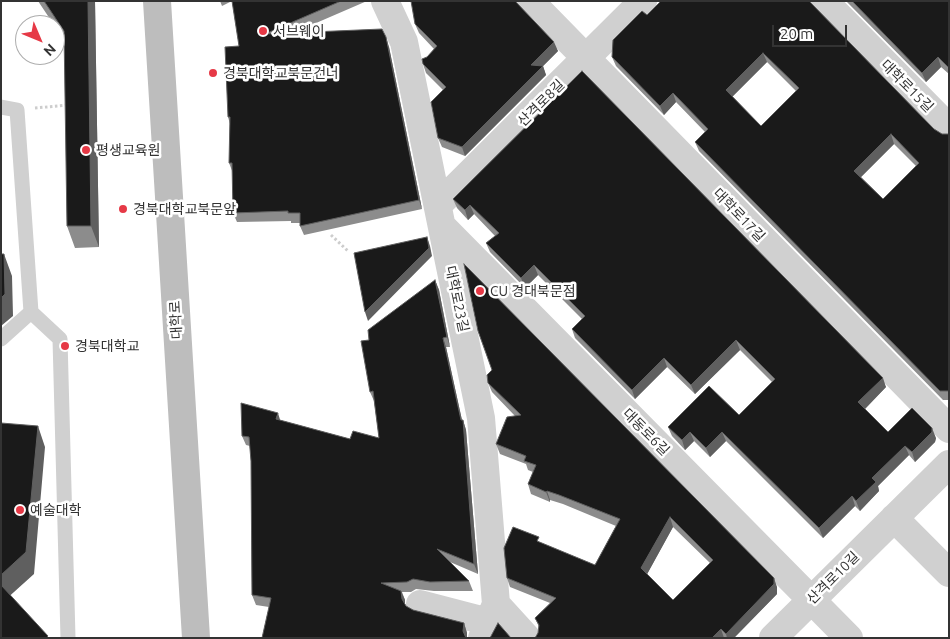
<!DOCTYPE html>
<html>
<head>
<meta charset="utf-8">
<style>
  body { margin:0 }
  #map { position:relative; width:950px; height:639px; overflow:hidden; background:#fff; font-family:Ubuntu,sans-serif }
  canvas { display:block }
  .frame { position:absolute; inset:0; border:2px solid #333; pointer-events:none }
  .north { position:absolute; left:15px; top:15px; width:50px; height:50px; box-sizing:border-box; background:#fff; border:1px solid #adadad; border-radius:50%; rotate:135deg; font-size:14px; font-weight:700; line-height:20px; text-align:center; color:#333 }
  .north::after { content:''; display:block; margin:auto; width:18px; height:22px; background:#e63946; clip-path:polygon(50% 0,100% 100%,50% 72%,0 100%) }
  .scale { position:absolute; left:772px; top:25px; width:75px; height:22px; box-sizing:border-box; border:2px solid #333; border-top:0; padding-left:6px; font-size:15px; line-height:18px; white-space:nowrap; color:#333; -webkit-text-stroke:4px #fff; paint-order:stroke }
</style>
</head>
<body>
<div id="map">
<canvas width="950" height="639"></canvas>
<div class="frame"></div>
<div class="north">N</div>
<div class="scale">20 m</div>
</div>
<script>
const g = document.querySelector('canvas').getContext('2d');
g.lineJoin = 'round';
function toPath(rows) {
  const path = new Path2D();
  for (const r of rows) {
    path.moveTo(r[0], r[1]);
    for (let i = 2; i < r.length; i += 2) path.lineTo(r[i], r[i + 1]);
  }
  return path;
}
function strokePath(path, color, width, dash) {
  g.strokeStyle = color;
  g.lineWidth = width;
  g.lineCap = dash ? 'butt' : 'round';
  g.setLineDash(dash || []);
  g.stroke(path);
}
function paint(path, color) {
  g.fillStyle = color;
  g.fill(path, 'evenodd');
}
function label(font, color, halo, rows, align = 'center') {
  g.font = font + ' Ubuntu,"Noto Sans KR",sans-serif';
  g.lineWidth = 5;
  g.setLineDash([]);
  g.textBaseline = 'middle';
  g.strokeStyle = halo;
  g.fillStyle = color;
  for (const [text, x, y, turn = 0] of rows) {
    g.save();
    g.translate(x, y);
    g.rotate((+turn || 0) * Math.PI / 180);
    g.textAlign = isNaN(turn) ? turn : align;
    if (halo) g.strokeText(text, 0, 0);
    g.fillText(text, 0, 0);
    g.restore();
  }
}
const path = toPath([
  [35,108,69,105],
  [331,235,349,252]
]);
const service = toPath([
  [1,107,17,110,31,312,60,339,68,638],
  [1,339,31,312]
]);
const minor = toPath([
  [385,1,404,42,481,418,496,604,482,638],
  [530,1,949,429],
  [824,1,949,128],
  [438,205,643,1],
  [442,226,849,638],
  [894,518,949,573],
  [420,604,489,622],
  [496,604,527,638],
  [773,638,949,464]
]);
const secondary = toPath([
  [157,1,196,638]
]);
const wall = toPath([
  [38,1,95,1,99,247,75,248,67,226,65,41,55,27,55,25,54,25],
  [220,1,367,1,293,33,389,47,422,209,304,235,300,226,300,223,291,223,291,221,237,222,233,213,233,173,229,163,230,124,228,117,239,46,232,1,222,6],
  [515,1,515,3,558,51,543,66,546,75,465,156,442,147,438,138,443,90,426,73,423,64,427,57,434,49,419,33,415,24],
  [661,1,942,134,949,134,949,400,943,400,699,151,695,142,705,132,676,102,664,115,616,66,612,57,647,15],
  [767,62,796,91,761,126,732,97],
  [894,144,916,166,883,199,861,177],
  [846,1,949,1,949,74,941,67,926,82],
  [582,71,886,387,865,409,888,432,936,438,935,442,915,462,909,455,878,486,879,491,860,511,855,506,823,538,726,441,710,457,694,441,685,450,672,436,668,427,739,415,772,382,740,350,695,394,667,367,635,399,575,338,572,329,582,319,538,275,525,288,490,252,486,243,495,236,474,214,468,220,457,208,453,199],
  [435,280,439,290,450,347,446,347,462,420,463,420,466,430,478,574,450,562,469,581,473,591,434,591,416,589,411,592,402,592,405,600,405,604,406,606,413,610,464,623,467,633,467,638,262,638,269,607,256,605,252,595,251,461,250,446,246,445,242,436,280,420,350,439,379,438,374,401,370,392,369,340],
  [488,383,777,587,777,594,734,638,535,638,538,633,539,627,535,618,550,603,510,587,507,578,541,543,595,565,616,526,563,504,550,500,550,502,531,494,528,484,533,472,528,470,526,464,500,454,496,444,515,416,492,392],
  [673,527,710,563,673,600,647,574]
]);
const shadedWall = toPath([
  [88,1,95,1,99,247,91,226],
  [386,37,389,47,422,209,419,200],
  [554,42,558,51,543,66,546,75,465,156,462,147,531,65],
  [763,53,767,62,729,100,726,90],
  [938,57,941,67,926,82,922,73],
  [673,93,676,102,664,115,660,106],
  [891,134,894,144,858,180,854,171],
  [470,205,474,214,468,220,465,210],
  [427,237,430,246,432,256,368,321,365,312],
  [4,254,12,276,13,316,1,326,1,298],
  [534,265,538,275,525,288,521,278],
  [435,280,439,290,450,347,447,337],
  [443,338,446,347,463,425,463,420,466,430,478,574,474,564,461,420],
  [736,340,740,350,695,394,691,385],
  [664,358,667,367,635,399,632,390],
  [883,378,886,387,862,412,858,402],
  [278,413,281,423,276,419],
  [38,426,45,447,34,574,4,601,1,594,1,575],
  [932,428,936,438,935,442,915,462,912,452],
  [690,432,694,441,685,450,682,440],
  [722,432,726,441,710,457,706,448],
  [905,446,909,455,878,486,879,491,860,511,856,501,872,478],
  [547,491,550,500,550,502,546,492],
  [852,496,855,506,823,538,819,528],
  [670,517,673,527,645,578,641,568],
  [774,578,777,587,777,594,734,638,727,638,726,634],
  [401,591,405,600,405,609,402,599],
  [464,623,467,633,467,638,466,638,463,631],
  [721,629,724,638,712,638]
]);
const building = toPath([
  [44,1,88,1,91,226,67,226,64,31,44,1],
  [232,1,341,1,265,34,382,29,386,37,419,200,300,226,300,213,288,213,288,211,233,213,232,163,229,163,230,117,228,117,225,47,239,46,232,1],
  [411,1,515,1,554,42,531,65,543,66,462,147,438,138,431,102,446,87,423,64,422,59,427,57,437,46,415,24,411,1],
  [661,1,809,1,934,129,942,134,949,134,949,391,940,391,695,142,708,129,673,93,660,106,612,57,613,40,642,11,647,15,661,1],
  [763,53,799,88,761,126,726,90,763,53],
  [891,134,919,163,883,199,854,171,891,134],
  [852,1,949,1,949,68,938,57,922,73,852,1],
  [582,71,883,378,858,402,888,432,912,408,932,428,932,432,912,452,905,446,872,478,876,482,856,501,852,496,819,528,722,432,706,448,690,432,682,440,668,427,709,386,739,415,775,379,736,340,691,385,664,358,632,390,572,329,585,316,534,265,521,278,486,243,499,233,470,205,465,210,453,199,582,71],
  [427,237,429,248,365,312,354,253,427,237],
  [1,254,4,254,5,294,1,298,1,254],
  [464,264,774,578,774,584,726,634,721,629,712,638,535,638,538,633,539,625,535,618,556,598,507,578,504,548,513,527,539,537,537,541,595,565,620,519,559,495,547,491,546,492,528,484,536,465,524,461,526,456,496,444,507,417,521,415,488,383,487,375,492,370,478,331,464,264],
  [670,517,713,560,673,600,641,568,670,517],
  [435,280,447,337,443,338,461,420,463,420,474,564,437,549,469,581,430,582,413,579,407,582,381,583,401,591,402,599,406,606,413,610,464,623,463,631,466,638,262,638,271,598,252,595,251,461,249,437,242,436,241,403,278,413,276,419,350,439,353,431,379,438,373,391,370,392,361,341,369,340,368,330,435,280],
  [1,423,38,426,26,552,1,575,1,423],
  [1,585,48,636,46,638,1,638,1,585],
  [498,623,511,638,490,638,498,623]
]);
const markers = [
  [263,31,5,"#e63946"],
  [213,73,5,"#e63946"],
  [86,150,5,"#e63946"],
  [123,209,5,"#e63946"],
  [480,291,5,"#e63946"],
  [65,346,5,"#e63946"],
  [20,510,5,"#e63946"]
];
const poiNames = [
  ["서브웨이",273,31],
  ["경북대학교북문건너",223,73],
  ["평생교육원",96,150],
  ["경북대학교북문앞",133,209],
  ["CU 경대북문점",490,291],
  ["경북대학교",75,346],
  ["예술대학",30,510]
];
const streetNames = [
  ["대학로15길",907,86,45],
  ["산격로8길",541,103,-45],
  ["대학로17길",739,215,46],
  ["대학로23길",457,299,78],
  ["대학로",176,320,-93],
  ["대동로6길",646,432,45],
  ["산격로10길",833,578,-45]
];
strokePath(path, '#cdcdcd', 3, [2.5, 2.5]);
strokePath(service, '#d0d0d0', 15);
strokePath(minor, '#d0d0d0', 28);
strokePath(secondary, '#bdbdbd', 28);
paint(wall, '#8c8c8c');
paint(shadedWall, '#5f5f5f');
paint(building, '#1a1a1a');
strokePath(building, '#5f5f5f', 1);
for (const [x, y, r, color] of markers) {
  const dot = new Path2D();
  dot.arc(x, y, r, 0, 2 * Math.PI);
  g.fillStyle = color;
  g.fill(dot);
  strokePath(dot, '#fff', 2);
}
label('14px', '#333', '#fff', poiNames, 'left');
label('14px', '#333', '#fff', streetNames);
</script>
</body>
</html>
